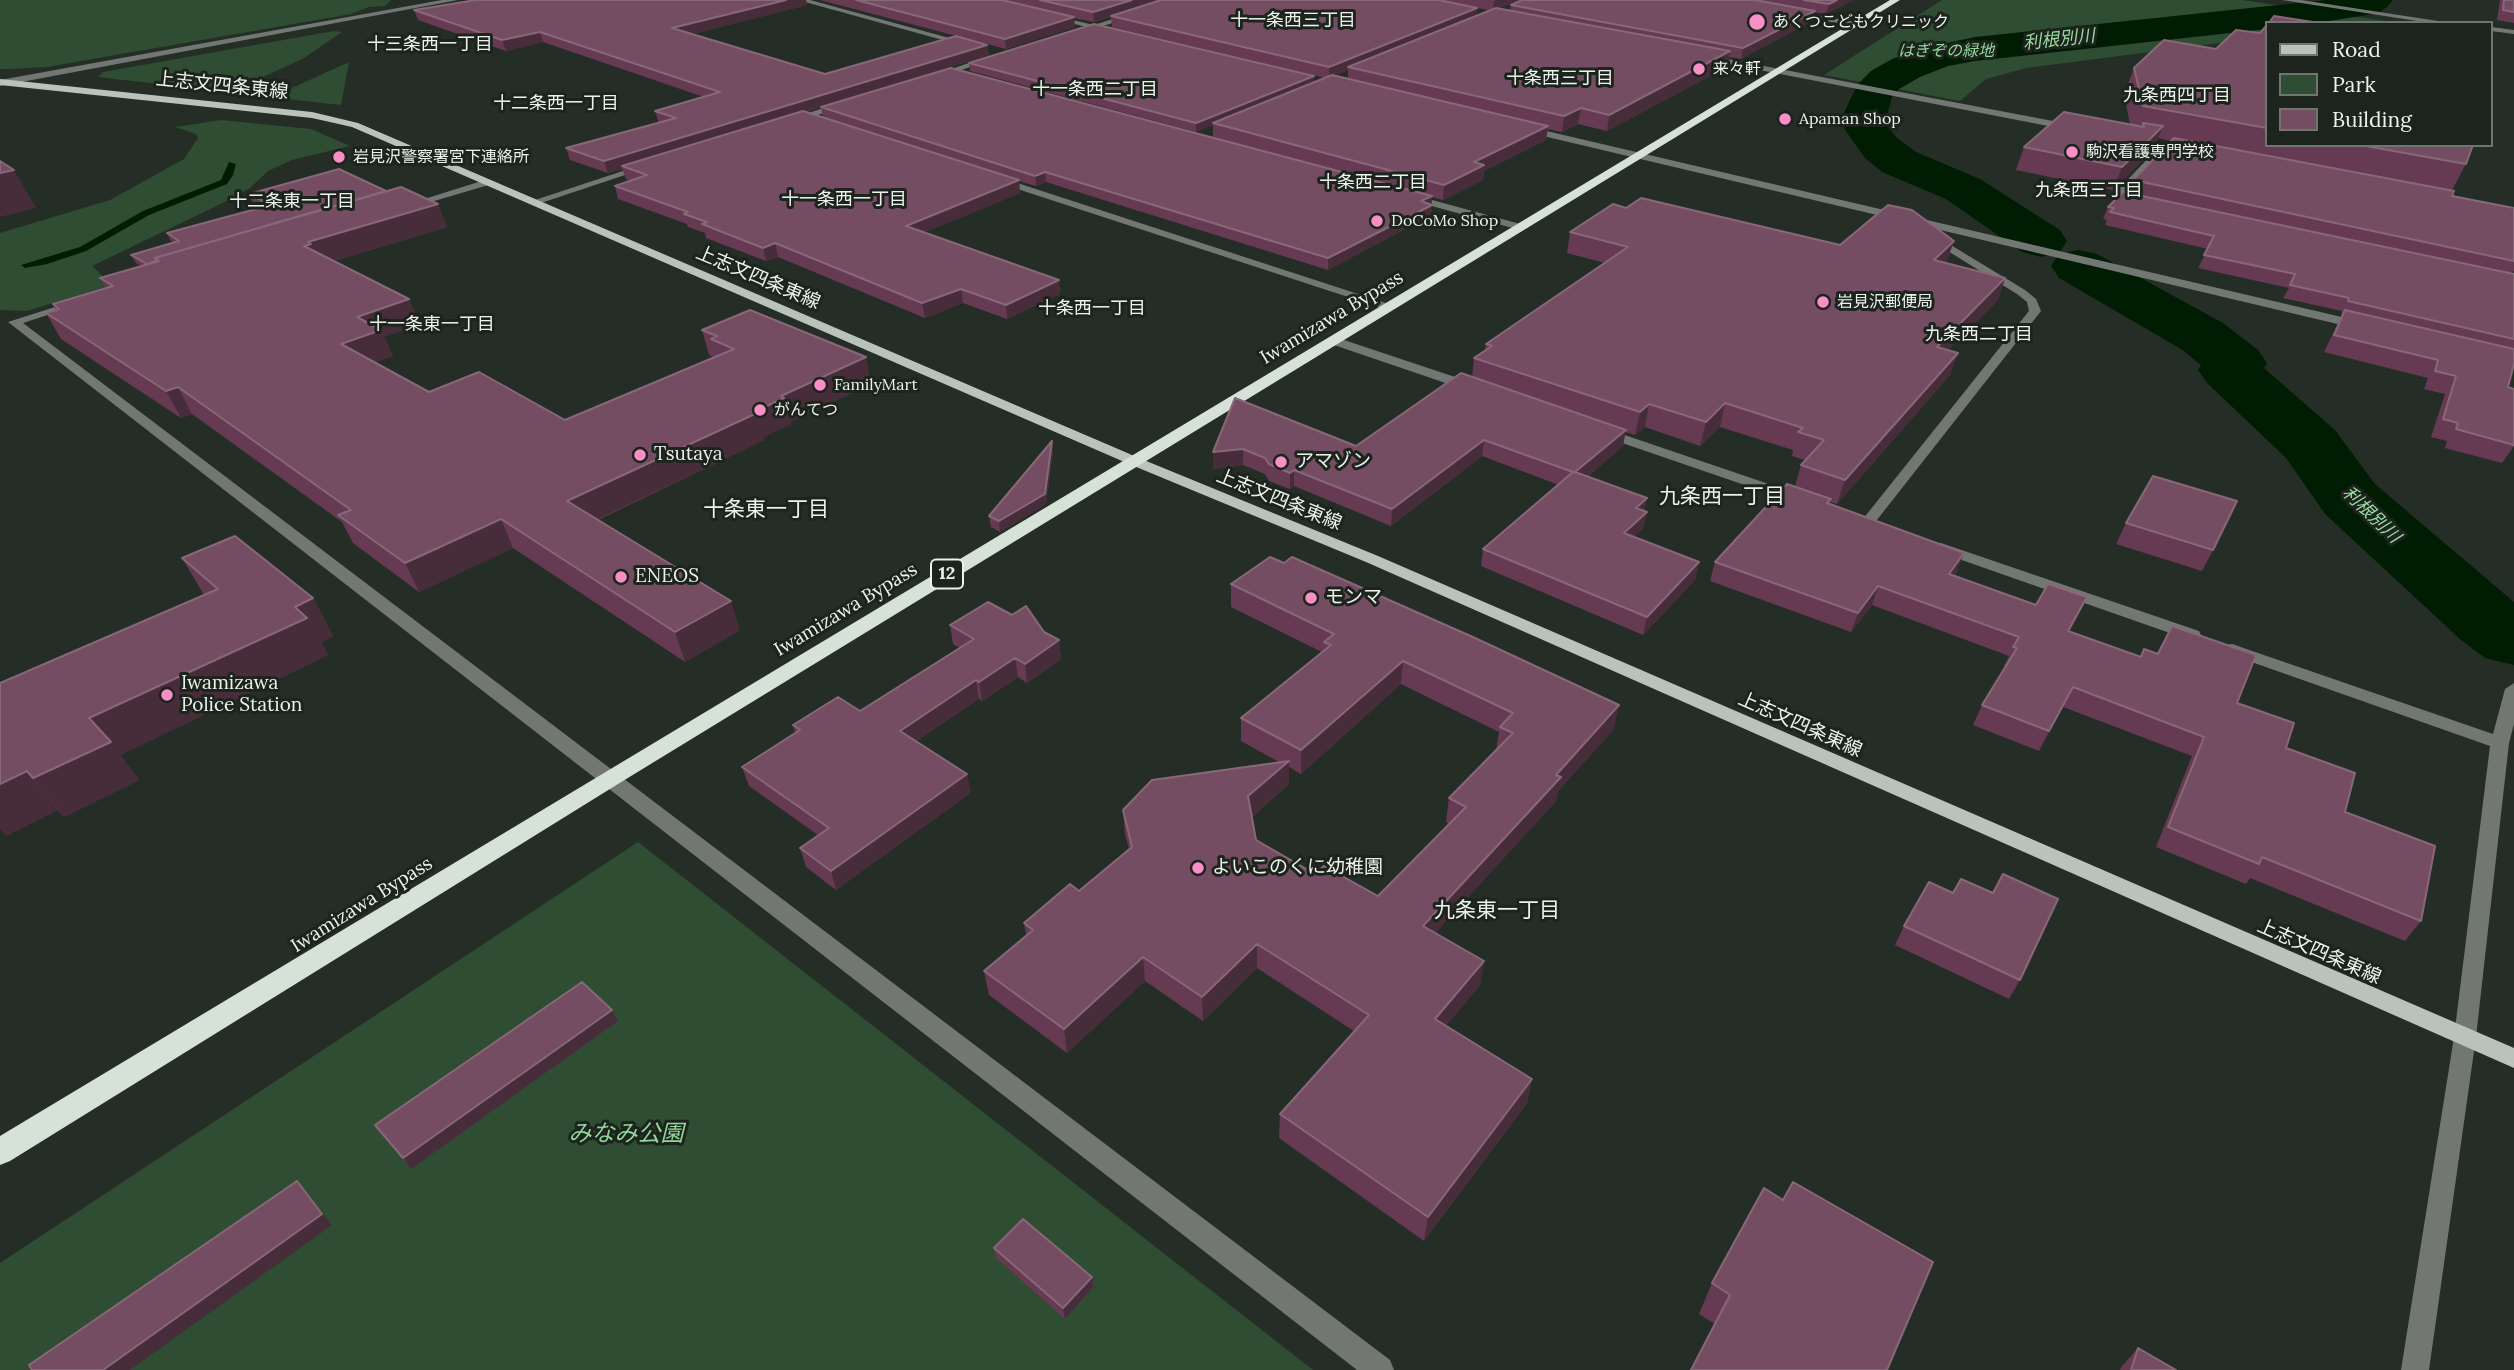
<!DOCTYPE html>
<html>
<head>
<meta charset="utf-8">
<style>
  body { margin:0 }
  #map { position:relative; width:2514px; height:1370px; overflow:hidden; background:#252e26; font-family:Lora,serif }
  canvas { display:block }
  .legend { position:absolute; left:2265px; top:21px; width:228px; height:126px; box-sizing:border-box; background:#1c241d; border:2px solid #6f7670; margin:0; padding:9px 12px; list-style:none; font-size:21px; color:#ecf1ec }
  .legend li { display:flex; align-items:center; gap:14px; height:35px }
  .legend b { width:35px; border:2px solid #6f7670 }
</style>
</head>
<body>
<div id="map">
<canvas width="2514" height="1370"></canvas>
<ul class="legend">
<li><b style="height:9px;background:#bac3bb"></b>Road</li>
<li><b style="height:19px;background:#2e4d32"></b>Park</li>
<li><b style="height:19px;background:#754d63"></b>Building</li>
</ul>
</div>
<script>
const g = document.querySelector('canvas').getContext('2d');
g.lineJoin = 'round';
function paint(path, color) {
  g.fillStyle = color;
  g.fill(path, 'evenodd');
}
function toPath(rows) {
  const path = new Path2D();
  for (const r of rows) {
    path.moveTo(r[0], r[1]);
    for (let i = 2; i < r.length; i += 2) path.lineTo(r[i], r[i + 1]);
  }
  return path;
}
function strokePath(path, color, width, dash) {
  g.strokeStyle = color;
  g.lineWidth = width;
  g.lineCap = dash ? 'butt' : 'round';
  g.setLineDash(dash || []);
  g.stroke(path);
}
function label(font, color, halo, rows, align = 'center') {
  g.font = font + ' Lora,"Noto Sans JP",serif';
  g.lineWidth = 6;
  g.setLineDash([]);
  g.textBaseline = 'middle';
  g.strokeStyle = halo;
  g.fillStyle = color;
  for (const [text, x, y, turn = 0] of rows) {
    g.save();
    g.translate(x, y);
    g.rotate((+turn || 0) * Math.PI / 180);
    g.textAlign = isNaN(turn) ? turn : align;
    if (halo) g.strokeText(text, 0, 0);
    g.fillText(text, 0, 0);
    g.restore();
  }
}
const green = toPath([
  [0,0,391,0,385,6,369,7,351,14,47,67,9,69,0,69],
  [1942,0,2242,0,2398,23,2267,23,2267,37,2026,68,1986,79,1960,101,1824,75],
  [334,31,342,32,304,58,250,83,201,89,98,77,103,72],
  [349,62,341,105,287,99,292,88],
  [221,120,311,129,350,146,292,160,268,171,250,188,231,199,92,266,112,285,27,311,0,310,0,233,110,200,184,159,198,138,196,134,175,127],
  [638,842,1313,1370,0,1370,0,1263]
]);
const stream = toPath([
  [229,162,236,164,233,175,227,184,149,215,86,251,47,264,25,268,21,265,80,247,143,211,221,180,229,162]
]);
const river = toPath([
  [2326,0,2393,0,2387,7,2379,13,2317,23,2267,23,2267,29,1975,61,1948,66,1920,77,1899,89,1892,97,1887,115,1889,128,1897,138,1916,152,1980,179,2060,230,2067,241,2060,252,2041,257,2022,252,1946,199,1882,172,1865,158,1845,130,1843,115,1857,85,1871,71,1892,59,1924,48,1975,37,2326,0],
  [2078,250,2097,254,2223,323,2258,350,2267,363,2264,368,2335,430,2375,484,2514,602,2514,665,2485,658,2461,640,2325,514,2286,458,2207,383,2198,370,2201,365,2181,349,2059,278,2051,266,2059,254,2078,250]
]);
const minor = toPath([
  [442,0,458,0,0,86,0,80,442,0],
  [798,0,810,0,975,45,968,47,798,0],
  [1172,0,1183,0,1094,29,1047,17,1051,15,1094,25,1172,0],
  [2282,0,2301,0,2451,23,2430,23,2282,0],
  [1791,11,1856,22,1860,24,1856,26,1788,15,1791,11],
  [2491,27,2514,30,2514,34,2491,31,2491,27],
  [1706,55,2074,125,2079,128,2074,131,1703,59,1706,55],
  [989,56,996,58,938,78,931,76,989,56],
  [845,101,849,104,848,106,791,123,787,120,845,101],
  [1525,126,2363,322,2369,326,2363,330,1522,131,1522,127,1525,126],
  [2132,136,2196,150,2191,153,2168,148,2122,196,2145,201,2145,205,2141,206,2110,198,2159,147,2129,141,2129,137,2132,136],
  [641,165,649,167,538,204,529,202,641,165],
  [996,178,1002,178,1398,307,1388,310,996,182,996,178],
  [488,179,493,182,492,184,407,209,402,206,488,179],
  [1410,194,1524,225,1525,227,1520,230,1406,199,1405,197,1410,194],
  [1931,233,2025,290,2036,299,2041,311,1873,525,1868,527,1863,525,1860,522,1863,519,2029,311,2027,302,2017,294,1927,238,1926,236,1931,233],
  [74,301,84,303,23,323,1390,1360,1394,1370,1357,1370,8,322,74,301],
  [1335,337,1476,384,1478,387,1476,390,1466,390,1331,344,1331,338,1335,337],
  [1604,428,1807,497,1809,500,1802,504,1797,503,1599,435,1597,432,1604,428],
  [1941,543,2199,631,2201,635,2193,640,2187,639,1936,551,1933,548,1936,545,1941,543],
  [2232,644,2493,734,2505,689,2514,683,2514,724,2509,743,2476,1037,2429,1370,2401,1370,2454,1037,2490,746,2226,653,2224,649,2226,645,2232,644]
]);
const major = toPath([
  [0,79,312,112,358,123,1139,458,1378,556,2514,1048,2514,1068,1366,562,1129,464,352,127,312,118,0,85,0,79]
]);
const highway = toPath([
  [1890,0,1900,0,618,784,10,1161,0,1165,0,1136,1890,0]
]);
const wall = toPath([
  [476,0,806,0,807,5,692,34,825,74,987,45,989,55,806,112,823,117,821,107,1213,137,1213,125,1196,132,970,71,969,63,1314,76,1313,83,1326,78,1112,27,1111,17,1094,22,1074,18,1075,27,1006,49,820,0,1520,0,1500,8,1510,10,1511,5,1522,0,1854,0,1826,14,1814,12,1812,21,1741,59,1729,57,1727,67,1607,131,1578,124,1562,132,1548,129,1546,140,1484,171,1483,180,1443,200,1432,197,1431,215,1328,270,1046,182,1036,186,1019,181,1020,193,925,232,1059,280,1060,294,1007,319,963,303,925,318,778,257,766,261,706,238,705,233,688,227,687,224,618,199,615,186,630,181,626,179,622,169,608,173,570,160,566,148,660,123,659,123,655,111,704,97,543,42,506,51,418,20,414,10],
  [1477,8,1488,10,1476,15],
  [1348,70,1348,79,1334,76],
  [2500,0,2514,0,2514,23,2497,20],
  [2267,25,2267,145,2473,145,2466,164,2452,190,2452,196,2514,208,2514,271,2512,273,2514,274,2514,347,2508,387,2514,389,2514,446,2502,463,2445,448,2447,441,2431,437,2445,394,2424,389,2428,378,2324,352,2342,315,2341,315,2342,311,2283,298,2289,288,2198,268,2208,249,2105,225,2107,220,2103,219,2108,207,2128,193,2133,180,2171,141,2158,138,2154,149,2113,190,2016,170,2024,147,2130,124,2124,94,2134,68,2216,49,2260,33],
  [386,191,438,204,447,227,334,261,409,299,419,324,384,337,393,356,374,362,429,392,565,420,714,357,709,355,702,330,871,384,790,422,791,424,764,437,764,440,598,520,740,630,685,662,513,548,419,592,353,543,342,522,192,414,181,418,61,339,46,313,56,310,53,304,106,288,100,278,141,266,136,263,131,255,173,242,171,241,167,233,262,207,253,203,249,194],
  [1626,208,1840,245,1947,261,1945,263,2005,278,1998,300,1948,350,1950,375,1837,504,1830,502,1830,504,1957,572,1954,576,2036,605,2087,597,2070,631,2140,657,2157,653,2172,626,2237,703,2286,748,2345,812,2421,921,2405,941,2250,878,2246,884,2156,847,2192,756,2063,707,2039,751,1973,725,1982,705,2006,666,2004,666,2009,656,1872,605,1851,632,1710,581,1715,562,1795,486,1801,465,1805,460,1792,456,1793,450,1720,427,1700,446,1645,427,1635,435,1625,432,1623,446,1587,477,1647,498,1644,511,1647,512,1643,529,1634,537,1699,562,1695,580,1643,635,1481,566,1483,549,1559,485,1482,456,1391,526,1294,486,1290,489,1269,481,1265,474,1243,465,1213,469,1235,398,1356,446,1472,377,1474,358,1485,350,1486,344,1605,263,1567,253,1570,232],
  [1053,451,1046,504,1000,532,991,527,989,516],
  [2126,523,2213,550,2202,571,2116,544],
  [182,558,313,598,333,636,321,642,328,655,120,755,139,780,64,817,58,810,6,836,0,683,204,595],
  [1231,584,1614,729,1558,791,1556,801,1435,933,1484,961,1480,985,1446,1026,1532,1079,1527,1103,1424,1241,1279,1138,1280,1114,1354,1031,1257,968,1203,1021,1145,981,1067,1053,989,995,984,971,1026,935,1024,923,1079,891,1129,849,1125,834,1123,810,1279,762,1241,741,1241,718,1322,652,1231,607],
  [1401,684,1499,732,1496,750,1449,798,1446,822,1449,824,1378,896,1315,874,1256,840,1252,817,1289,784,1289,767,1301,774],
  [950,625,1044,632,1059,640,1061,659,1027,683,1018,677,982,701,979,699,916,741,967,774,970,793,836,890,806,867,800,848,818,835,749,786,742,767,795,733,793,725,860,711,960,648,953,644],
  [1953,893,1993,893,2020,980,2009,999,1895,945,1904,926],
  [612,1010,618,1021,411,1169,375,1125],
  [994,1248,1092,1277,1093,1287,1065,1319,996,1258],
  [1712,1283,1887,1370,1715,1324,1699,1314],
  [2138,1348,2176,1370,2120,1370,2122,1366]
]);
const shadedWall = toPath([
  [786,0,806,0,807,5,675,38,672,28],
  [1132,0,1163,0,1094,22,1093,12],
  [1497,0,1520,0,1493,11,1494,1],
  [1837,0,1854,0,1826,14,1829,4],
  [1477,8,1476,18,1348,67,1348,70,1329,78,1329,67],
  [1815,11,1812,21,1741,59,1743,48],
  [1074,17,1075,27,1006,49,1005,39],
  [540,32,543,42,506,51,502,40],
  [987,45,989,55,625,168,622,166,622,169,608,173,604,161],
  [1730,51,1727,67,1607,131,1609,115],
  [1314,76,1313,85,1213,123,1213,125,1196,132,1196,123],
  [1581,108,1578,124,1562,132,1564,116],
  [1548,126,1546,140,1484,171,1483,180,1443,200,1444,185,1474,162],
  [2163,126,2154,149,2113,190,2122,167],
  [14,170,36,208,0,217,0,173],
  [1045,172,1046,182,1036,186,1035,176],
  [1019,180,1020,193,908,239,906,226],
  [1432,196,1431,215,1328,270,1328,258,1421,201],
  [438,204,447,227,321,265,304,246,308,242],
  [1954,241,1947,261,1927,281,1934,260],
  [775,243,778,257,766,261,763,248],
  [2005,278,1998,300,1929,369,1937,347],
  [1059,280,1060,294,1007,319,1006,305],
  [961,289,963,303,925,318,922,303],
  [409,299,419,324,384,337,393,356,353,370,341,344,357,317],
  [1958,353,1950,375,1837,504,1845,480],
  [866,357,871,384,790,422,791,424,764,437,764,440,577,529,567,501,754,412,781,396],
  [178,387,192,414,181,418,166,391],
  [1725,403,1720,427,1700,446,1706,422],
  [1649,404,1645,427,1635,435,1640,412],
  [1626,430,1623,446,1572,489,1575,472],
  [1484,440,1482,456,1391,526,1392,509],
  [1052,441,1053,451,1046,504,1000,532,999,521],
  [1243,449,1243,465,1213,469,1213,452],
  [1294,470,1294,486,1290,489,1290,473],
  [1647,498,1643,515,1636,508],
  [1647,512,1643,529,1620,551,1624,533],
  [501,519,513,548,419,592,405,563],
  [1964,553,1957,572,1941,593,1949,574],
  [1699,562,1695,580,1643,635,1647,617],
  [1878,586,1872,605,1851,632,1858,613],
  [2087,597,2078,616,2059,650,2068,631],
  [313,598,333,636,321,642,328,655,120,755,139,780,64,817,33,778,89,718,295,607],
  [731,601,740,630,685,662,675,632],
  [1059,640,1061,659,1027,683,1025,664],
  [1015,658,1018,677,982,701,979,682],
  [1403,661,1401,684,1301,774,1301,750],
  [976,680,979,699,904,750,900,731],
  [2073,687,2063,707,2039,751,2049,731],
  [1619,705,1614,729,1558,791,1556,801,1420,950,1423,926,1556,775],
  [1289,761,1289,784,1248,820,1248,796],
  [27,771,58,810,6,836,0,829,0,784],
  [967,774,970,793,836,890,831,871],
  [1257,944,1257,968,1203,1021,1202,997],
  [1143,957,1145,981,1067,1053,1064,1029],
  [1484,961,1480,985,1431,1044,1435,1019],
  [612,1010,618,1021,411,1169,403,1158],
  [1532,1079,1527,1103,1424,1241,1428,1217],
  [297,1181,332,1225,130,1370,103,1370],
  [1092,1277,1093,1287,1065,1319,1063,1308]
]);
const building = toPath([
  [476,0,786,0,672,28,825,74,956,36,987,45,604,161,566,148,676,118,655,111,720,92,540,32,502,40,414,10,476,0],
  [856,0,1002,0,1074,17,1005,39,856,0],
  [1040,0,1132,0,1093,12,1040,0],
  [1161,0,1439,0,1477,8,1329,67,1111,16,1161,0],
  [1522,0,1755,0,1815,11,1743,48,1511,5,1522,0],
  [1804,0,1837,0,1829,4,1804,0],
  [2504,0,2514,0,2514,12,2503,10,2504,0],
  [1496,8,1730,51,1609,115,1581,108,1564,116,1348,67,1496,8],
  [2274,16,2319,23,2269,23,2274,16],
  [1094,24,1314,76,1196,123,969,63,1094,24],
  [2267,25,2267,128,2143,106,2134,68,2164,40,2216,49,2236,30,2260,33,2267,25],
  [951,68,1432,196,1421,201,1432,205,1328,258,1045,172,1035,176,821,107,951,68],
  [1332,75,1548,126,1474,162,1484,165,1444,185,1213,123,1332,75],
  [803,111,1019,180,906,226,1059,280,1006,305,961,289,922,303,775,243,763,248,702,224,707,222,684,214,688,212,615,186,647,175,622,166,803,111],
  [2064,112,2144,127,2143,123,2163,126,2122,167,2024,147,2064,112],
  [2174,138,2454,191,2452,196,2514,208,2514,261,2133,180,2174,138],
  [2360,145,2473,145,2466,164,2360,145],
  [0,161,14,170,0,173,0,161],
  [339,169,386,191,155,258,157,261,147,264,131,255,179,241,167,233,271,205,249,194,339,169],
  [401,187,438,204,308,242,311,244,304,246,409,299,357,317,381,330,341,344,429,392,479,372,565,420,734,349,711,339,717,336,702,330,750,310,866,357,781,396,784,398,754,412,757,413,567,501,731,601,675,632,501,519,405,563,338,515,351,510,178,387,166,391,46,313,59,309,53,304,113,286,100,278,159,261,155,258,401,187],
  [2123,192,2514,274,2514,339,2348,301,2349,298,2290,285,2295,274,2204,255,2214,236,2110,212,2114,208,2108,207,2123,192],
  [1641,198,1840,245,1888,205,1912,210,1954,241,1934,260,2005,278,1937,347,1958,353,1845,480,1801,465,1824,440,1798,432,1803,428,1725,403,1706,422,1649,404,1640,412,1474,358,1492,346,1486,344,1628,247,1570,232,1613,204,1626,208,1641,198],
  [2345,310,2514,349,2514,364,2508,387,2514,389,2514,445,2456,429,2458,423,2443,419,2456,376,2435,371,2438,360,2334,335,2345,310],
  [1461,373,1626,430,1575,472,1647,498,1636,508,1647,512,1624,533,1699,562,1647,617,1483,549,1573,472,1484,440,1392,509,1294,470,1290,473,1269,464,1265,458,1243,449,1213,452,1235,398,1356,446,1461,373],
  [1052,441,1045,494,999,521,989,516,1052,441],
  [2153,476,2237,501,2213,550,2126,523,2153,476],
  [1787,484,1831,499,1827,503,1964,553,1949,574,2036,605,2048,584,2087,597,2068,631,2141,657,2144,649,2158,654,2172,626,2256,655,2237,703,2294,723,2286,748,2355,773,2345,812,2435,846,2421,921,2262,857,2259,864,2168,827,2204,737,2073,687,2049,731,1982,705,2017,648,2013,647,2019,637,1878,586,1858,613,1715,562,1787,484],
  [235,536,313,598,295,607,307,618,89,718,111,742,33,778,27,771,0,784,0,683,218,589,182,558,235,536],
  [1270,557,1284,563,1292,557,1475,638,1619,705,1556,775,1561,777,1423,926,1484,961,1435,1019,1532,1079,1428,1217,1280,1114,1369,1015,1257,944,1202,997,1143,957,1064,1029,984,971,1033,930,1024,923,1070,884,1079,891,1132,847,1123,810,1152,780,1289,761,1248,796,1256,840,1315,874,1324,866,1378,896,1466,807,1449,798,1513,733,1500,727,1513,713,1403,661,1301,750,1241,718,1331,645,1324,642,1334,634,1231,584,1270,557],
  [988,602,1012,615,1026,606,1044,632,1059,640,1025,664,1015,658,979,682,976,680,900,731,967,774,831,871,800,848,829,828,742,767,800,730,793,725,838,697,860,711,974,639,950,625,988,602],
  [2003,874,2058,899,2020,980,1904,926,1929,882,1953,893,1961,879,1993,893,2003,874],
  [582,982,612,1010,403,1158,375,1125,582,982],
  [297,1181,322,1214,103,1370,32,1370,29,1365,297,1181],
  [1793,1182,1933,1262,1887,1370,1691,1370,1730,1295,1712,1283,1764,1188,1783,1200,1793,1182],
  [1023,1219,1092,1277,1063,1308,994,1248,1023,1219],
  [2138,1348,2176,1370,2131,1370,2138,1348]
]);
const markers = [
  [1757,22,9,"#fa8fc8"],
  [1699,69,7,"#fa8fc8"],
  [1785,119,7,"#fa8fc8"],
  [2072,152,7,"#fa8fc8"],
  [339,157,7,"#fa8fc8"],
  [1377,221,7,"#fa8fc8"],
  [1823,302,7,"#fa8fc8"],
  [820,385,7,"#fa8fc8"],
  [760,410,7,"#fa8fc8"],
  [640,455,7,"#fa8fc8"],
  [1281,462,7,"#fa8fc8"],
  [621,577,7,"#fa8fc8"],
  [1311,598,7,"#fa8fc8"],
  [167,695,7,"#fa8fc8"],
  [1198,868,7,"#fa8fc8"]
];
const farPoinames = [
  ["あくつこどもクリニック",1773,22],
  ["来々軒",1713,69],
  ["Apaman Shop",1799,119],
  ["駒沢看護専門学校",2086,152],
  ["岩見沢警察署宮下連絡所",353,157],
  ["DoCoMo Shop",1391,221],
  ["岩見沢郵便局",1837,302],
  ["FamilyMart",834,385],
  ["がんてつ",774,410]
];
const farParknames = [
  ["はぎぞの緑地",1946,51]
];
const farNeighbourhoodnames = [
  ["十一条西三丁目",1293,21],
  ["十三条西一丁目",430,45],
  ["十条西三丁目",1560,79],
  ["十一条西二丁目",1095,90],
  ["九条西四丁目",2177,96],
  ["十二条西一丁目",556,104],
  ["十条西二丁目",1373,183],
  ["九条西三丁目",2089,191],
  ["十一条西一丁目",844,200],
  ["十二条東一丁目",292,202],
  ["十条西一丁目",1092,309],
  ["十一条東一丁目",432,325],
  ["九条西二丁目",1979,335]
];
const farWaternames = [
  ["利根別川",2059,40,-6],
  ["利根別川",2371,515,44]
];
const shields = [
  [947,574,32]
];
const shieldNames = [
  ["12",947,574]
];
const streetNames = [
  ["上志文四条東線",222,86,6],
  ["上志文四条東線",758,278,23],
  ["Iwamizawa Bypass",1332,318,-31],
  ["上志文四条東線",1279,500,22],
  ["Iwamizawa Bypass",846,610,-31],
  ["上志文四条東線",1800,725,24],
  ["Iwamizawa Bypass",362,905,-32],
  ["上志文四条東線",2319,952,24]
];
const poiNames = [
  ["Tsutaya",654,455],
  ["アマゾン",1295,462],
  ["ENEOS",635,577],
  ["モンマ",1325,598],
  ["Iwamizawa",181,684],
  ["Police Station",181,706],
  ["よいこのくに幼稚園",1212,868]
];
const neighbourhoodNames = [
  ["九条西一丁目",1722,497],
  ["十条東一丁目",766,510],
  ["九条東一丁目",1497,911]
];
const nearParknames = [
  ["みなみ公園",626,1134]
];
paint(green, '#2e4d32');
paint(stream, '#001d04');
paint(river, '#001d04');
paint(minor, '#737773');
paint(major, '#bac3bb');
paint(highway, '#d6e1d7');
paint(wall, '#673a53');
paint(shadedWall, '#472d3a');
paint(building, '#754d63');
strokePath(building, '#886778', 2);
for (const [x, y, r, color] of markers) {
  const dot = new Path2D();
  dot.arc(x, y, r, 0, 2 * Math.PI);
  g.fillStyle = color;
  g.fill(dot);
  strokePath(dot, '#1c241d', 2.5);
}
label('16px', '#ecf1ec', '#1c241d', farPoinames, 'left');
label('italic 16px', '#92d79a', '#1c241d', farParknames);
label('18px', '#ecf1ec', '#1c241d', farNeighbourhoodnames);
label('italic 18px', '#97dc9f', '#1c241d', farWaternames);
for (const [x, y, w] of shields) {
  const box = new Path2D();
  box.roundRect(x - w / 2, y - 14.5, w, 29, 5);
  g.fillStyle = '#1c241d';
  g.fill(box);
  strokePath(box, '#ecf1ec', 2);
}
label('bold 18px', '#ecf1ec', null, shieldNames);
label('19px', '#ecf1ec', '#1c241d', streetNames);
label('19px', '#ecf1ec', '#1c241d', poiNames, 'left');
label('21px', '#ecf1ec', '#1c241d', neighbourhoodNames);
label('italic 23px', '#92d79a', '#1c241d', nearParknames);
</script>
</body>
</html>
